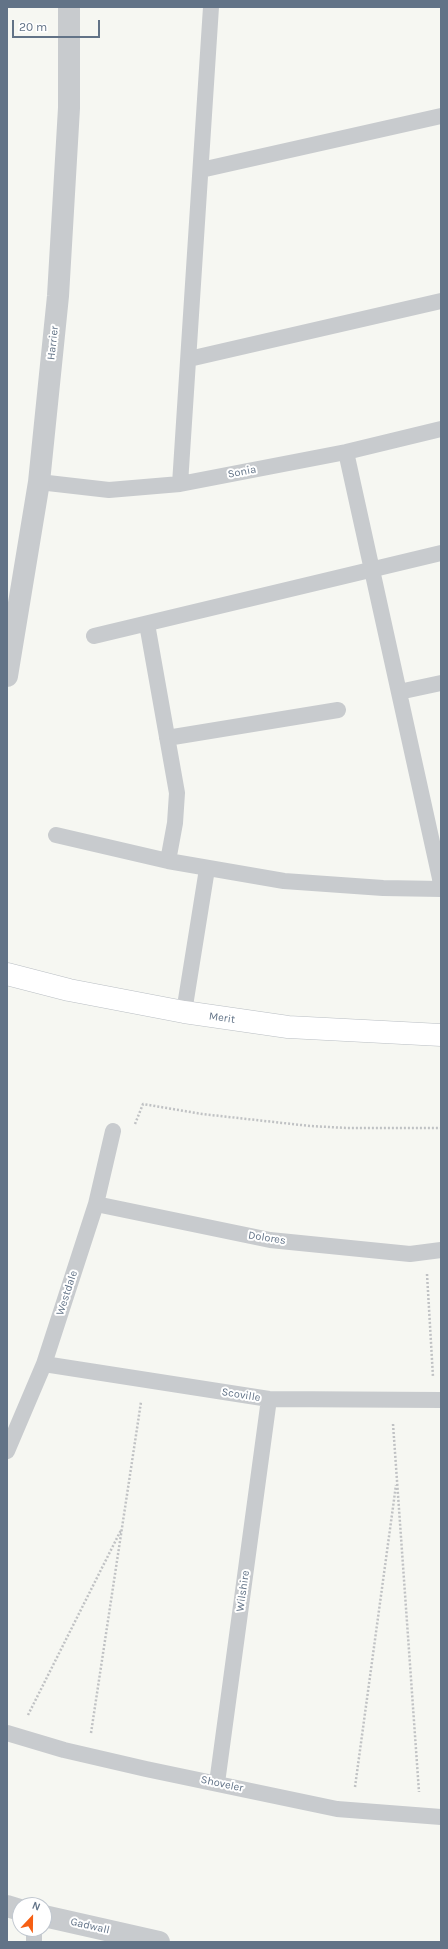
<!DOCTYPE html>
<html>
<head>
<meta charset="utf-8">
<style>
  body { margin:0 }
  #map { position:relative; width:448px; height:1949px; overflow:hidden; background:#f6f7f2; font-family:Karla,sans-serif }
  canvas { display:block }
  .frame { position:absolute; inset:0; border:8px solid #627387; pointer-events:none }
  .north { position:absolute; left:12px; top:1897px; width:40px; height:40px; box-sizing:border-box; background:#fff; border:1px solid #c0c7cf; border-radius:50%; rotate:22deg; font-size:11px; font-weight:700; line-height:16px; text-align:center; color:#627387 }
  .north::after { content:''; display:block; margin:auto; width:14px; height:18px; background:#f65f13; clip-path:polygon(50% 0,100% 100%,50% 72%,0 100%) }
  .scale { position:absolute; left:12px; top:20px; width:88px; height:18px; box-sizing:border-box; border:2px solid #627387; border-top:0; padding-left:5px; font-size:12px; line-height:14px; white-space:nowrap; color:#627387; -webkit-text-stroke:3px #fff; paint-order:stroke }
</style>
</head>
<body>
<div id="map">
<canvas width="448" height="1949"></canvas>
<div class="frame"></div>
<div class="north">N</div>
<div class="scale">20 m</div>
</div>
<script>
const g = document.querySelector('canvas').getContext('2d');
g.lineJoin = 'round';
function toPath(rows) {
  const path = new Path2D();
  for (const r of rows) {
    path.moveTo(r[0], r[1]);
    for (let i = 2; i < r.length; i += 2) path.lineTo(r[i], r[i + 1]);
  }
  return path;
}
function strokePath(path, color, width, dash) {
  g.strokeStyle = color;
  g.lineWidth = width;
  g.lineCap = dash ? 'butt' : 'round';
  g.setLineDash(dash || []);
  g.stroke(path);
}
function label(font, color, halo, rows, align = 'center') {
  g.font = font + ' Karla,sans-serif';
  g.lineWidth = 4;
  g.setLineDash([]);
  g.textBaseline = 'middle';
  g.strokeStyle = halo;
  g.fillStyle = color;
  for (const [text, x, y, turn = 0] of rows) {
    g.save();
    g.translate(x, y);
    g.rotate((+turn || 0) * Math.PI / 180);
    g.textAlign = isNaN(turn) ? turn : align;
    if (halo) g.strokeText(text, 0, 0);
    g.fillText(text, 0, 0);
    g.restore();
  }
}
const path = toPath([
  [135,1124,143,1104,202,1114,310,1126,347,1128,441,1128],
  [427,1274,433,1377],
  [393,1424,419,1792],
  [28,1715,121,1530],
  [91,1733,141,1402],
  [355,1787,396,1485]
]);
const lane = toPath([
  [201,170,441,116],
  [189,359,441,301],
  [346,452,441,883],
  [39,482,109,490,180,484,346,452,441,429],
  [180,484,211,7],
  [147,624,177,793,175,823,168,861],
  [94,636,441,553],
  [399,692,441,683],
  [167,738,338,710],
  [56,835,168,861,284,881,383,888,441,889],
  [184,1012,207,869],
  [96,1204,270,1240,410,1254,441,1250],
  [44,1364,269,1399,441,1400],
  [7,1451,44,1364,96,1204,113,1131],
  [7,1733,64,1750,146,1769,337,1809,441,1817],
  [217,1783,269,1399],
  [34,1942,34,1929]
]);
const street = toPath([
  [7,676,39,482,58,296,69,108,69,7],
  [7,1906,20,1910],
  [44,1916,159,1942]
]);
const secondary = toPath([
  [7,974,69,990,184,1012,288,1027,441,1035]
]);
const streetNames = [
  ["Harrier",53,343,-84],
  ["Sonia",242,472,-11],
  ["Merit",222,1018,8],
  ["Dolores",267,1238,9],
  ["Westdale",67,1293,-72],
  ["Scoville",241,1395,9],
  ["Wilshire",243,1591,-82],
  ["Shoveler",222,1784,12],
  ["Gadwall",90,1926,13]
];
strokePath(secondary, '#b9bec3', 23);
strokePath(path, '#c0c2c4', 2.5, [2, 2]);
strokePath(lane, '#c8cbce', 16);
strokePath(street, '#c8cbce', 22);
strokePath(secondary, '#fff', 22);
label('11px', '#627387', '#fff', streetNames);
</script>
</body>
</html>
